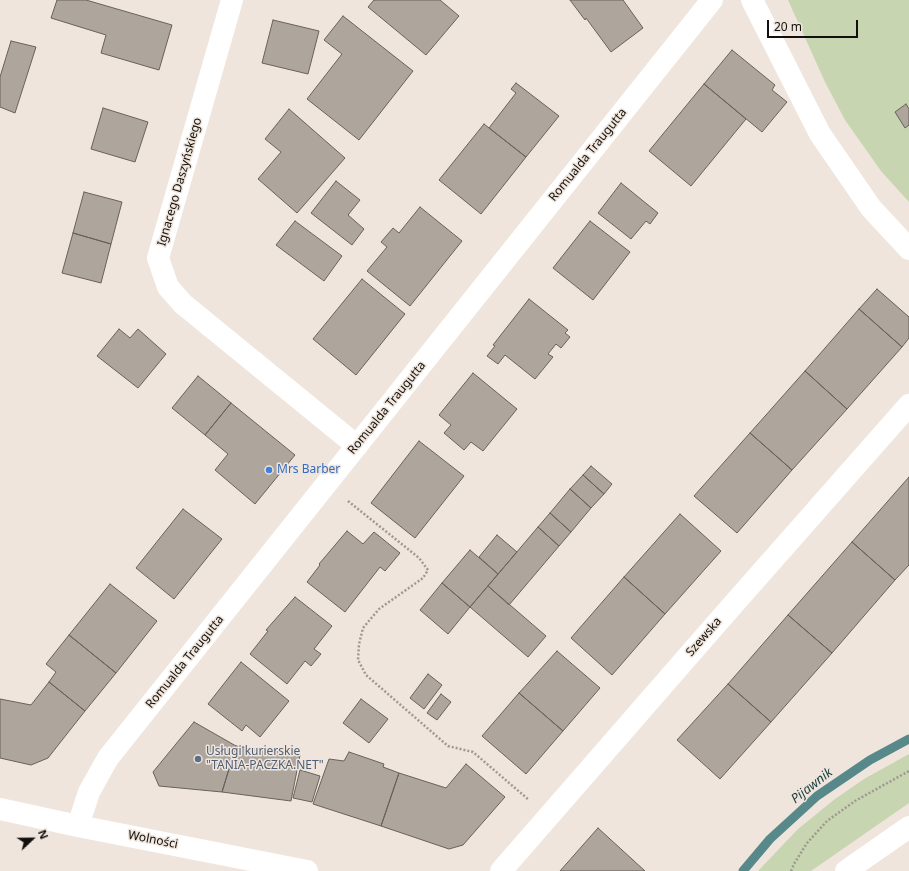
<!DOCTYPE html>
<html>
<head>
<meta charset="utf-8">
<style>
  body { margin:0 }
  #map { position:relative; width:909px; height:871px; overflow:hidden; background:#efe5dc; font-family:"Noto Sans",sans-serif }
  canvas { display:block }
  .north { position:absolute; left:12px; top:819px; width:40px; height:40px; -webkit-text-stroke:3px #efe5dc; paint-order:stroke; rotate:68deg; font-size:11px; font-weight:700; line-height:16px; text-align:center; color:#120f0c }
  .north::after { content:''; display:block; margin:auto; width:14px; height:18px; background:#120f0c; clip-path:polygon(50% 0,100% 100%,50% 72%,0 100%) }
  .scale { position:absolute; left:767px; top:20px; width:91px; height:18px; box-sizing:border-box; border:2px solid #120f0c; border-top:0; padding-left:5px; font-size:12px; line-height:14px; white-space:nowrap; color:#120f0c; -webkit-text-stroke:3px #efe5dc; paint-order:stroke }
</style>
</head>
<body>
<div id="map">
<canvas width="909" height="871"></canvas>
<div class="north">N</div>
<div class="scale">20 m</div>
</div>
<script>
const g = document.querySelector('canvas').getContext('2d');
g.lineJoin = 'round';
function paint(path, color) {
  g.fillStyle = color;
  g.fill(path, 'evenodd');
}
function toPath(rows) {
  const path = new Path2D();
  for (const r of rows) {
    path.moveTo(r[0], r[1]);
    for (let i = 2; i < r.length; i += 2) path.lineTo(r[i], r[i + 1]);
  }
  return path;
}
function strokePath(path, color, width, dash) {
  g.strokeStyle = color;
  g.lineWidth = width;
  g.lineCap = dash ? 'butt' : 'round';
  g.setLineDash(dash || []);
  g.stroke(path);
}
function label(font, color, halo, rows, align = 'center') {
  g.font = font + ' "Noto Sans",sans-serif';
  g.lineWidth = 3;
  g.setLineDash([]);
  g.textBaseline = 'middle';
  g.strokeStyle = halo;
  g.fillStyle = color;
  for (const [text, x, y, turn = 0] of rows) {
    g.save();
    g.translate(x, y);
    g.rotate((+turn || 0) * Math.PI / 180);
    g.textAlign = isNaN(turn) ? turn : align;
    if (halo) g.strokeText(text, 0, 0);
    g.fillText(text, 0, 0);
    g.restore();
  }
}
const green = toPath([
  [788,0,909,0,909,202,881,171,845,120,825,82],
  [909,754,909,803,811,871,758,871,798,829,835,799,864,779]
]);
const stream = toPath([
  [743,871,770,839,817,796,870,760,909,739]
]);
const building = toPath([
  [57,0,86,0,172,25,159,70,101,53,106,35,51,18,57,0],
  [374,0,440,0,459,16,426,55,368,7,374,0],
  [570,0,623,0,643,28,611,52,586,18,585,20,570,0],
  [343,16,413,71,359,140,307,99,342,54,324,40,343,16],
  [273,20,319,31,308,74,262,63,273,20],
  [11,41,36,47,15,113,0,107,0,77,11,41],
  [732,50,775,85,772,90,787,102,762,132,704,84,732,50],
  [516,83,559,116,526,157,489,128,516,93,511,89,516,83],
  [704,84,746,119,691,186,649,151,704,84],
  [906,104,909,109,909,125,905,128,895,112,906,104],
  [103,108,148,122,135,162,91,149,103,108],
  [289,109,345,158,297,213,258,179,281,152,265,139,289,109],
  [484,124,526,157,481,214,439,180,484,124],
  [336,181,360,200,348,215,364,229,352,245,311,213,336,181],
  [621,183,658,213,650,224,646,221,631,239,598,213,621,183],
  [84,192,122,202,111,244,73,233,84,192],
  [420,207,462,241,410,306,367,271,387,247,381,242,393,228,399,233,420,207],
  [295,221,342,256,324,281,276,245,295,221],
  [590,221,630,252,593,300,553,268,590,221],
  [73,233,111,244,101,283,62,273,73,233],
  [362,279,405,314,356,375,313,339,362,279],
  [877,289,909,317,909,338,902,347,859,309,877,289],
  [529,299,568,330,565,333,570,337,561,348,556,344,548,354,553,357,535,379,505,355,498,364,487,356,495,346,493,345,529,299],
  [859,309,902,347,847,409,805,371,859,309],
  [119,329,130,338,138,329,166,354,138,388,97,356,119,329],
  [805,371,847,409,792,470,750,433,805,371],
  [473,373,517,409,483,451,471,442,464,450,444,433,451,425,439,415,473,373],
  [198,376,231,403,205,435,172,408,198,376],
  [231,403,295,455,255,504,215,470,228,454,205,435,231,403],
  [750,433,792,470,737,533,694,496,750,433],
  [419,441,464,476,415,538,371,503,419,441],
  [591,466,612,484,604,494,583,475,591,466],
  [583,475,604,494,591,508,570,489,583,475],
  [909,477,909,565,895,580,852,542,909,477],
  [570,489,591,508,571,532,550,513,570,489],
  [183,509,222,539,174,599,136,568,183,509],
  [550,513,571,532,559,546,538,527,550,513],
  [680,514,721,551,665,614,624,577,680,514],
  [538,527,559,546,509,605,488,586,538,527],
  [347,531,363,544,374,532,400,553,385,571,380,567,345,612,307,582,320,565,319,564,347,531],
  [497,535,517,552,498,574,479,557,497,535],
  [852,542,895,580,832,653,788,615,852,542],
  [470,550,498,574,470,607,442,583,470,550],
  [624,577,665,614,612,675,571,638,624,577],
  [442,583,470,607,448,634,420,610,442,583],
  [110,584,157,621,116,673,69,635,110,584],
  [488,586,546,636,528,657,470,607,488,586],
  [295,597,332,626,314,649,321,654,311,666,305,661,287,684,250,654,268,631,266,630,295,597],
  [788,615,832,653,771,722,728,684,788,615],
  [69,635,116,673,85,711,49,682,56,672,46,664,69,635],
  [557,651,600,688,563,731,519,693,557,651],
  [241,662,289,701,260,737,246,725,242,731,208,704,241,662],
  [428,674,442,685,424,709,410,698,428,674],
  [49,682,85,711,48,758,31,765,0,758,0,699,31,705,49,682],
  [728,684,771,722,720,779,677,740,728,684],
  [519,693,563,731,526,774,482,736,519,693],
  [441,694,451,702,437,720,427,713,441,694],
  [361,699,388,719,369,743,343,723,361,699],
  [194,722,236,746,222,792,159,786,153,772,194,722],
  [236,746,300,755,291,801,222,792,236,746],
  [349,752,384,764,383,767,399,773,381,826,313,804,329,759,344,761,349,752],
  [466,764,505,797,463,845,449,849,381,826,399,773,446,788,466,764],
  [300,770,320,776,312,802,293,798,300,770],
  [598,828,645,871,560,871,598,828]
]);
const path = toPath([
  [348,501,419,558,428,570,423,578,379,609,363,628,359,644,358,660,366,675,448,746,473,752,529,800],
  [791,871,794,864,807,843,827,821,855,801,909,771]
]);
const minor = toPath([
  [232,0,158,258,168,287,183,304,357,446],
  [752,0,820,134,871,208,909,249],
  [0,809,78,826,307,871],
  [78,826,89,792,108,758,712,0],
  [501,871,724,615,909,405],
  [846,871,909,827]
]);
const markers = [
  [269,470,4,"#3f7fe0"],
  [198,759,4,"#5c6f8a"]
];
const streetNames = [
  ["Romualda Traugutta",588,155,-51],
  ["Ignacego Daszyńskiego",180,182,-74],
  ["Romualda Traugutta",387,408,-51],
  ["Szewska",704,637,-49],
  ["Romualda Traugutta",185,662,-51],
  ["Wolności",153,840,11]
];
const shopNames = [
  ["Mrs Barber",277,470]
];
const serviceNames = [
  ["Usługi kurierskie",206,752],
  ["\"TANIA-PACZKA.NET\"",206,766]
];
const waterNames = [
  ["Pijawnik",812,786,-38]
];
paint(green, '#c7d5b0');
strokePath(stream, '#58898a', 9);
paint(building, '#aea69d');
strokePath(building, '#696159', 1);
strokePath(path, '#9f9891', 2.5, [2, 2]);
strokePath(minor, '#fff', 22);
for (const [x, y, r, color] of markers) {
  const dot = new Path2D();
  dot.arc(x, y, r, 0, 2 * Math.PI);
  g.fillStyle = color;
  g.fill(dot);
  strokePath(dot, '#efe5dc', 1.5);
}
label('12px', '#120f0c', '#efe5dc', streetNames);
label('12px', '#366cbe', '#efe5dc', shopNames, 'left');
label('12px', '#4e5e75', '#efe5dc', serviceNames, 'left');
label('italic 13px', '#1a3e3f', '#efe5dc', waterNames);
</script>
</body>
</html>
